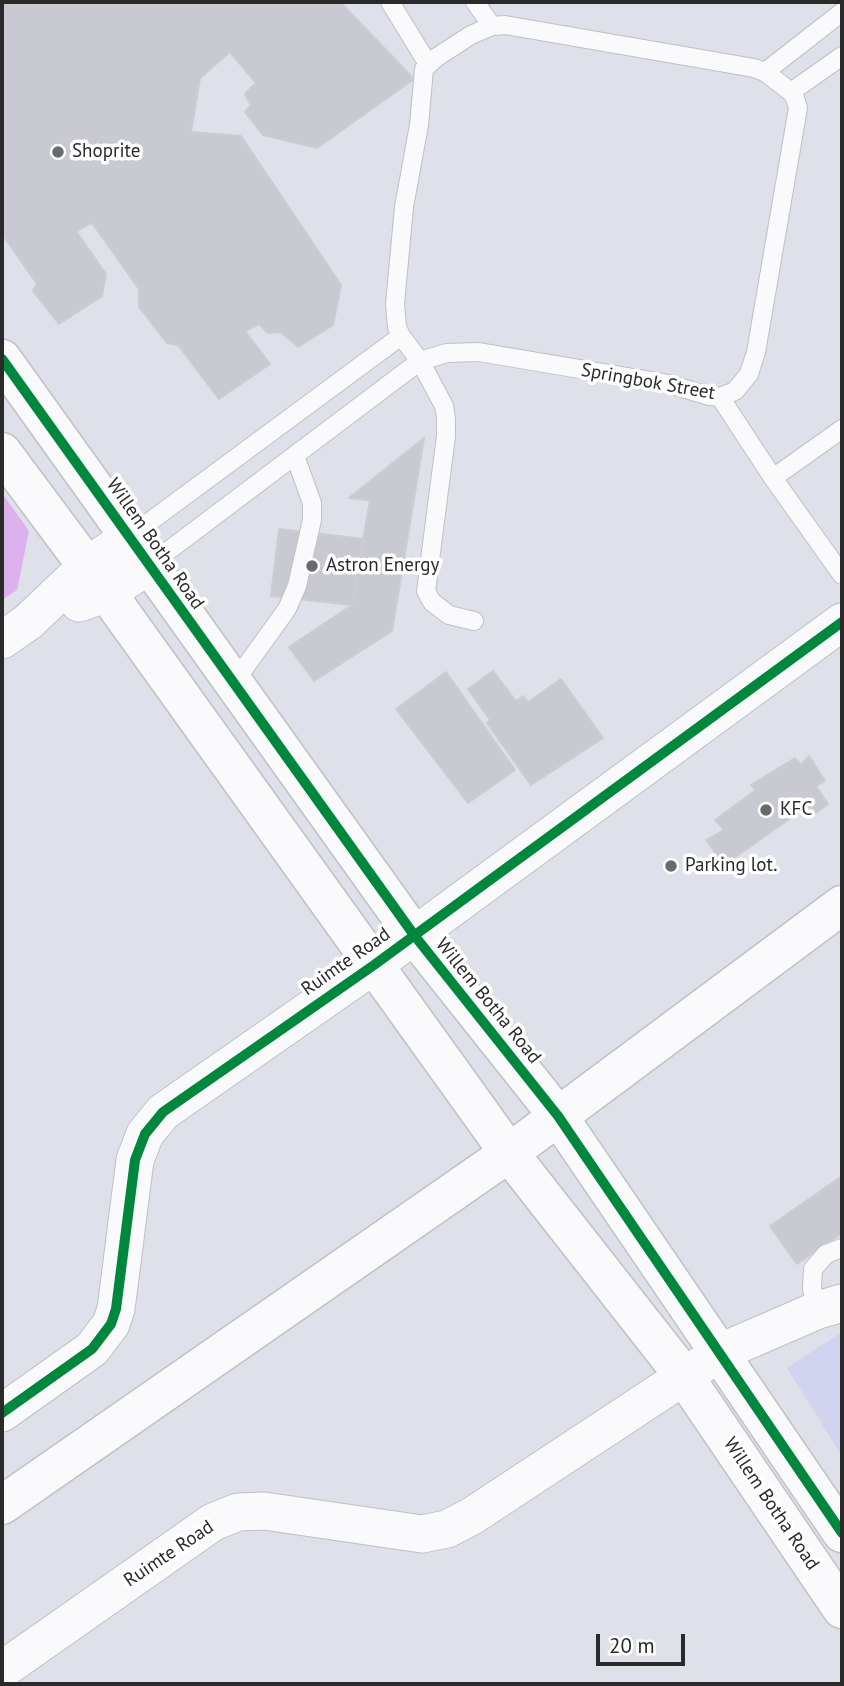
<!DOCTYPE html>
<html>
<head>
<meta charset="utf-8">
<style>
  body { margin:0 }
  #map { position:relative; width:844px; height:1686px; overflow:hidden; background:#dee0ea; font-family:"PT Sans",sans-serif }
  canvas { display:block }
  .frame { position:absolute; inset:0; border:4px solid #2a2a2a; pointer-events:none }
  .scale { position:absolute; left:596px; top:1634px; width:89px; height:32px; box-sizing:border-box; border:4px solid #2a2a2a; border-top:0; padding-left:9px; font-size:21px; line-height:24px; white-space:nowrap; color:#2a2a2a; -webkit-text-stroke:5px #fff; paint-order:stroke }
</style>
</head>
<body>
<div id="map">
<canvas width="844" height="1686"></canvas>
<div class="frame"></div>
<div class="scale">20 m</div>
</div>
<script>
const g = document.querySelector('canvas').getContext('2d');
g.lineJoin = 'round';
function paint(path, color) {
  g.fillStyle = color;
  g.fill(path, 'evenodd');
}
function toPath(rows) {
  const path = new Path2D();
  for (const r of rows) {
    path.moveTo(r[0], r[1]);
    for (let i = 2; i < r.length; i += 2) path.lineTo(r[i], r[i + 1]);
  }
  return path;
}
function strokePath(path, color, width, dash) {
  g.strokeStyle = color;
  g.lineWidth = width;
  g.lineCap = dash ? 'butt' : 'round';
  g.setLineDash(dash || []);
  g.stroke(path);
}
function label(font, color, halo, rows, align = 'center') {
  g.font = font + ' "PT Sans",sans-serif';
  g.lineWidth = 7;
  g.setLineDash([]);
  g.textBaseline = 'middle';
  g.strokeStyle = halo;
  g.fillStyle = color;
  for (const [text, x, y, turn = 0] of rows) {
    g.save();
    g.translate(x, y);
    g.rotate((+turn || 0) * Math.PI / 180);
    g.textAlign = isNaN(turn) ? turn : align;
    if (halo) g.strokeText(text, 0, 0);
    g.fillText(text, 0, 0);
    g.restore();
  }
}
const education = toPath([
  [842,1332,842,1456,787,1368]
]);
const pitch = toPath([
  [2,493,29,531,17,590,2,600]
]);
const building = toPath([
  [2,2,340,2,414,79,317,148,263,135,245,112,251,105,245,94,256,83,230,52,200,78,191,132,241,136,341,285,333,325,298,347,281,332,268,333,259,324,245,331,270,364,219,399,178,345,167,343,139,307,139,289,92,223,76,231,106,274,102,296,59,324,33,291,37,284,2,234,2,2],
  [424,438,392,631,314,681,289,647,352,605,370,500,349,498,424,438],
  [279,529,364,539,352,605,271,596,279,529],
  [493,671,516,701,523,696,528,702,561,679,603,738,531,785,487,723,490,720,468,689,493,671],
  [446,672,515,770,468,803,396,709,446,672],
  [809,756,825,781,816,786,828,804,816,813,808,806,724,865,706,840,724,830,715,820,756,790,751,785,795,758,801,765,809,756],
  [842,1176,842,1233,797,1264,770,1226,842,1176]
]);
const lane = toPath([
  [390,2,428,64],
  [475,2,492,26],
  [505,25,754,68,765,72,791,92,795,98,798,108,756,352,749,374,735,391,720,397,709,396,669,384,479,352,447,353,420,361,401,336,397,327,395,304,404,207,419,125,424,69,437,57,471,35,492,26,505,25],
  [765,72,842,12],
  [791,92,842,56],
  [720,397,773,478,842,575],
  [773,478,842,429],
  [129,537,401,336],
  [148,566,420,361,444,406,446,418,446,436,426,591,432,602,449,615,474,621],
  [233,684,287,609,297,586,312,520,312,503,295,456],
  [818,1310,812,1289,813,1269,826,1254,842,1248]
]);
const street = toPath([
  [79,603,107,593,148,566],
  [2,640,28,622,87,566,129,537],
  [2,1413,92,1349,111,1324,116,1309,135,1160,145,1134,163,1112,374,965,842,622],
  [2,1670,213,1522,238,1512,264,1511,422,1534,447,1529,472,1516,721,1352,818,1310,842,1303]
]);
const secondary = toPath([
  [2,359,414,935,558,1116,842,1533],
  [2,452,107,593,509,1153,684,1376,842,1609],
  [2,1505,509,1153,842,905]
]);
const cycleway = toPath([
  [2,359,414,935,558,1116,842,1533],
  [2,1413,92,1349,111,1324,116,1309,135,1160,145,1134,163,1112,374,965,842,622]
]);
const markers = [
  [58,152,7,"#696a6d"],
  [312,566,7,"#696a6d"],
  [766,810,7,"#696a6d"],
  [671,866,7,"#696a6d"]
];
const poiNames = [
  ["Shoprite",72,152],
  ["Astron Energy",326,566],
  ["KFC",780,810],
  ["Parking lot.",685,866]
];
const streetNames = [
  ["Springbok Street",648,382,10],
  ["Willem Botha Road",155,544,55],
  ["Ruimte Road",346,962,-35],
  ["Willem Botha Road",488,1001,51],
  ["Willem Botha Road",771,1504,56],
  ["Ruimte Road",169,1554,-34]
];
paint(education, '#d2d3ee');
paint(pitch, '#dbb2ee');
paint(building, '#c9cad1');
strokePath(building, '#cbccd4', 2);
strokePath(lane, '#bfc1c2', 20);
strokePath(street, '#bfc1c2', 39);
strokePath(secondary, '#bfc1c2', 41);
strokePath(lane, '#fafafc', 18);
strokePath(street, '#fafafc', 37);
strokePath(secondary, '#fafafc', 38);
strokePath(cycleway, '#00873e', 10);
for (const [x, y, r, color] of markers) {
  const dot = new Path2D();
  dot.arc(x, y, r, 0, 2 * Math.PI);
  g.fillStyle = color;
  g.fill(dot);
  strokePath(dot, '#fff', 2.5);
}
label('19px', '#2a2a2a', '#fff', poiNames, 'left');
label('19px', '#2a2a2a', '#fff', streetNames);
</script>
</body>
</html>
